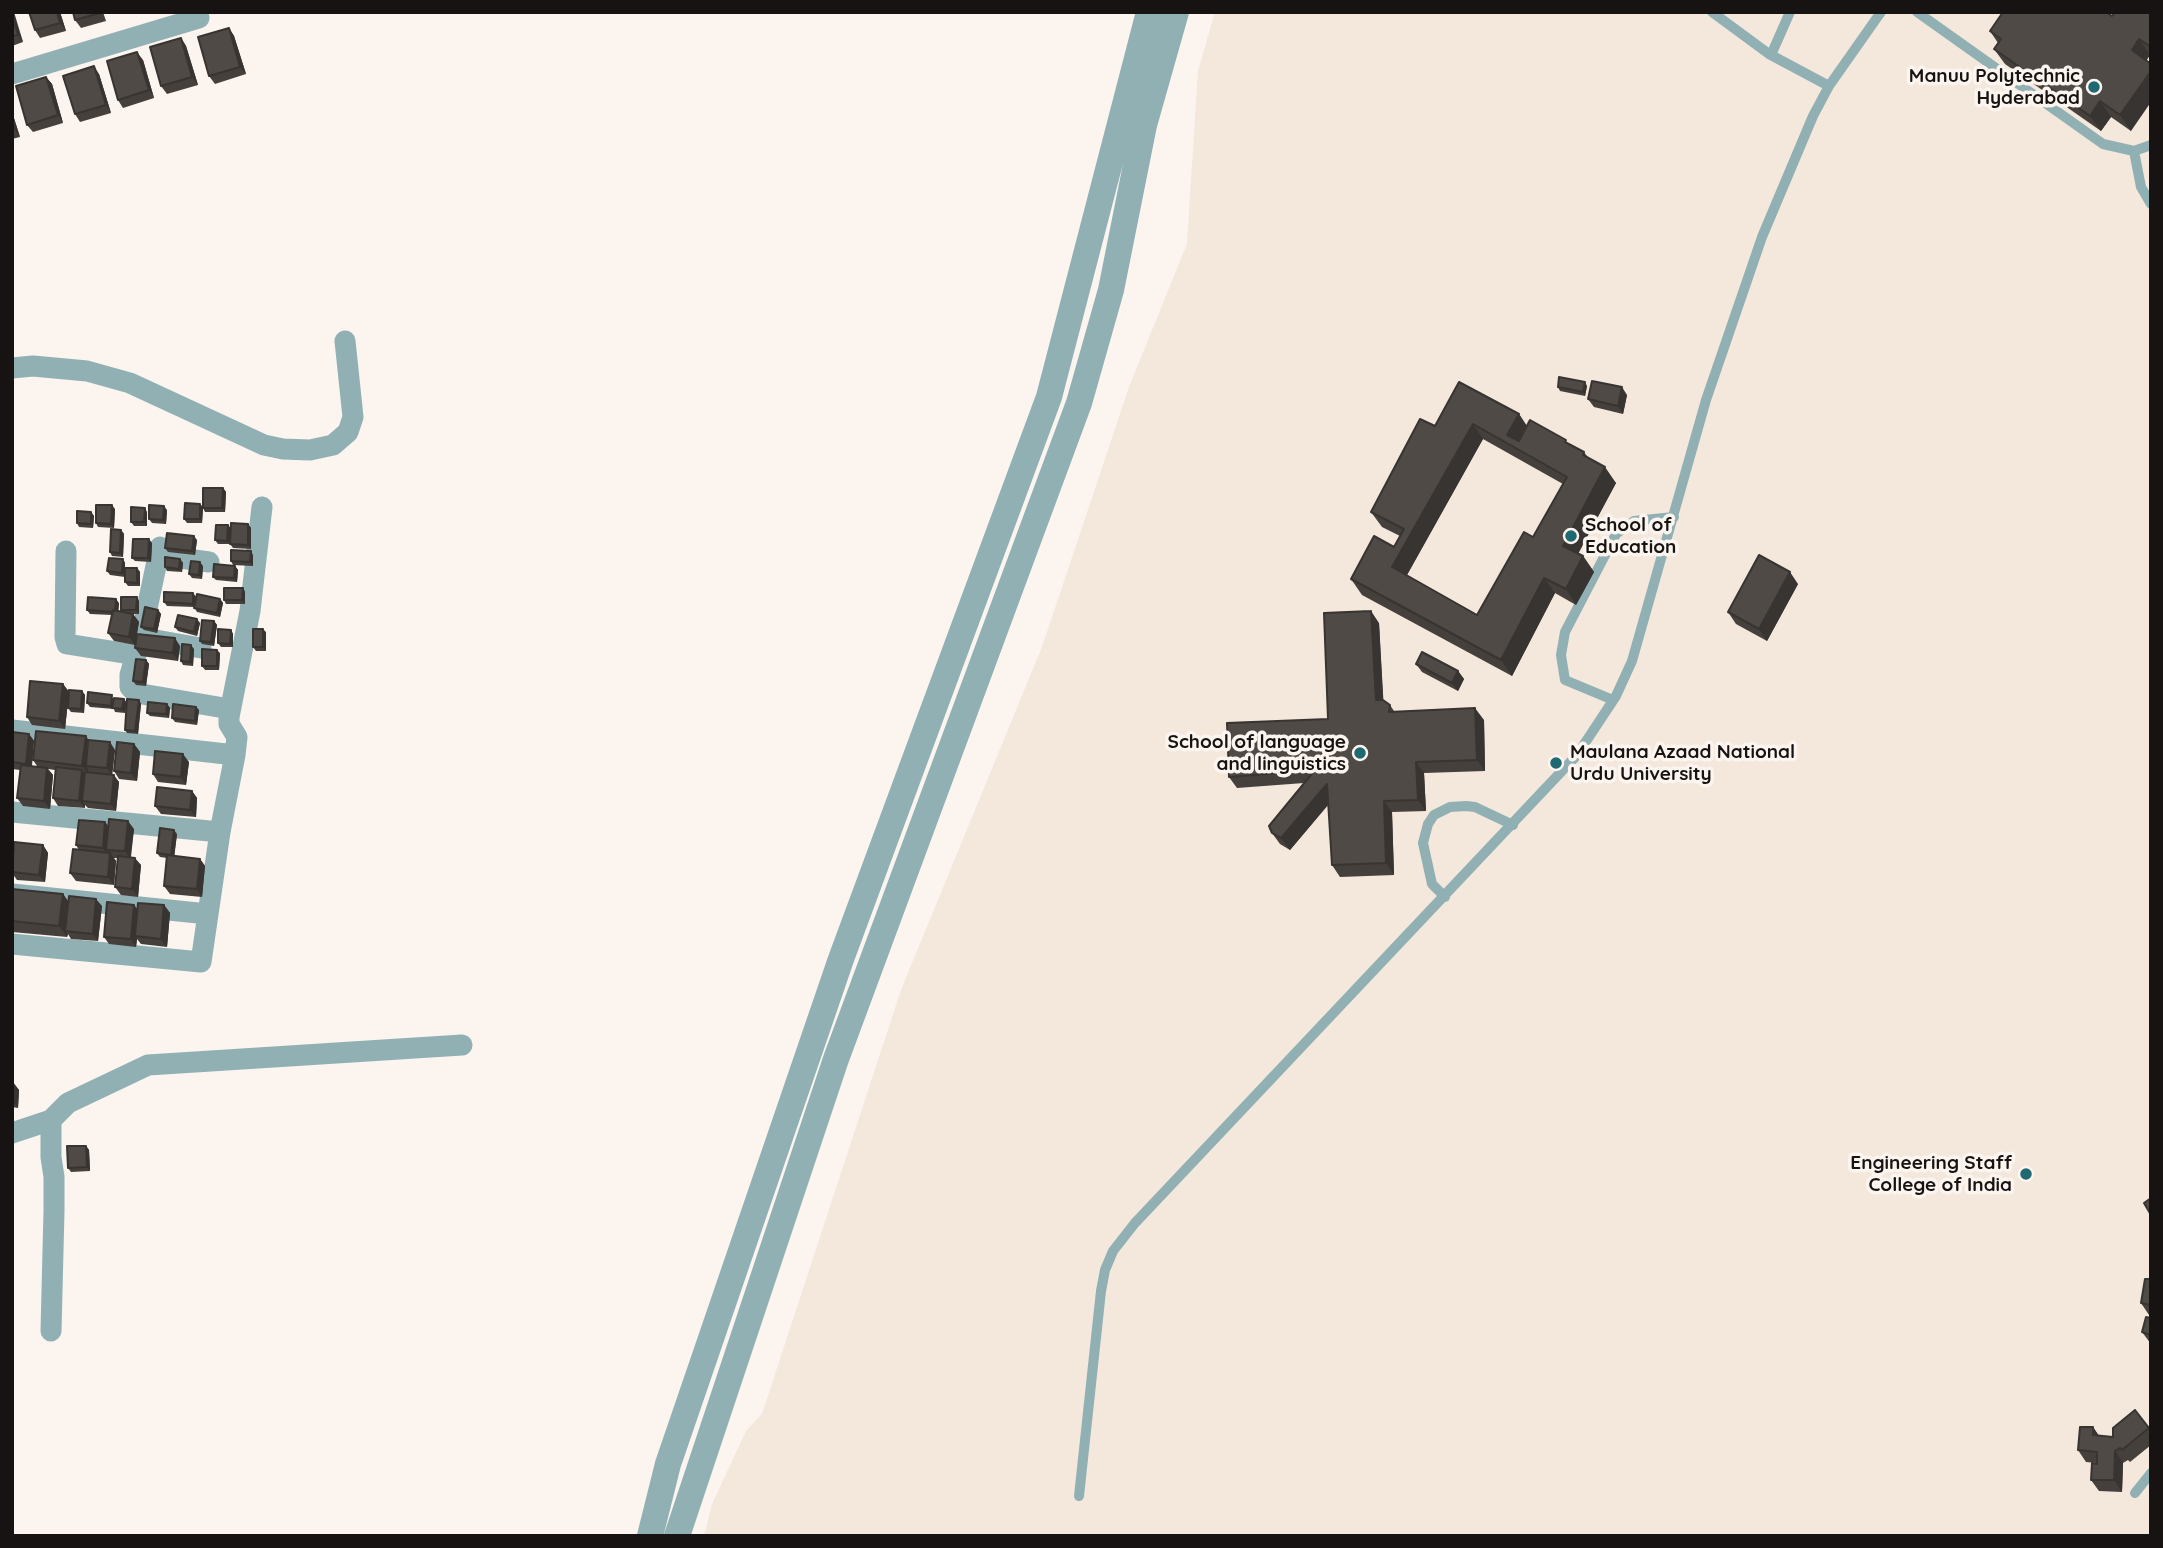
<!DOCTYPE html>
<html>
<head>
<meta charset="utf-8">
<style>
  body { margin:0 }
  #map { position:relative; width:2163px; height:1548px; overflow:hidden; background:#fbf4ef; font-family:Quicksand,sans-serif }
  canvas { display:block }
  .frame { position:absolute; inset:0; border:14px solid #161312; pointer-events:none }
</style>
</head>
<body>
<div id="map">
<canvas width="2163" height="1548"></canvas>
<div class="frame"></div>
</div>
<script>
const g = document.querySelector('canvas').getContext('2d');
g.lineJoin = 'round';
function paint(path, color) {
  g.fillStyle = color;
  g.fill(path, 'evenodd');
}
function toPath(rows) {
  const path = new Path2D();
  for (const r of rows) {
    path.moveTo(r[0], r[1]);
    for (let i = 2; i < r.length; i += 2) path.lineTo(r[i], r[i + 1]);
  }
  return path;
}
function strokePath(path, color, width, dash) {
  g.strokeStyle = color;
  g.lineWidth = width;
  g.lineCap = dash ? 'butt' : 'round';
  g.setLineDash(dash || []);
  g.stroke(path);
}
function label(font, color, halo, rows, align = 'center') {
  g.font = font + ' Quicksand,sans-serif';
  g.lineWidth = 7;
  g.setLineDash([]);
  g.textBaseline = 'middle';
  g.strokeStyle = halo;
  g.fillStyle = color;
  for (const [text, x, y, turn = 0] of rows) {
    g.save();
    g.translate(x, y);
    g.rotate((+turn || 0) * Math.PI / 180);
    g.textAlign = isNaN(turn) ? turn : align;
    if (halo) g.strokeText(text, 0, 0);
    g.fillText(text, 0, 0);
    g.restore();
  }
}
const built = toPath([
  [1215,12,2151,12,2151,1536,704,1536,712,1504,746,1431,762,1414,901,990,1042,647,1129,387,1187,244,1198,71]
]);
const service = toPath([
  [1712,12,1769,54,1829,86],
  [1917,12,2103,144,2134,151,2151,145],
  [1771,55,1790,12],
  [2134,151,2141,187,2151,204],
  [1613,700,1565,680,1561,655,1565,632,1616,534,1634,521,1674,517],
  [1445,897,1432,884,1423,843,1428,824,1434,815,1450,807,1466,806,1475,807,1513,825],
  [2135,1493,2151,1473],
  [1079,1496,1101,1291,1105,1270,1113,1251,1135,1223,1577,755,1616,696,1632,661,1706,400,1762,237,1813,116,1829,86,1881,12]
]);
const minor = toPath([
  [12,74,199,18],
  [12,368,33,366,87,371,130,383,264,445,283,449,310,450,333,445,348,432,353,417,345,341],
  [160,547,141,637,130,675,130,687,136,693,230,709],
  [66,551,65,637,67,644,136,655],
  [158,555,209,562],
  [150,639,201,648],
  [12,730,235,755,220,832,201,962,12,944],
  [235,755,237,737,229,724,229,717,250,611,262,507],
  [12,812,220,832],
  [12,894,208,914],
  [51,1120,68,1103,148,1065,462,1045],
  [12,1133,51,1120,51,1157,54,1177,54,1211,51,1331]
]);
const tertiary = toPath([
  [650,1536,668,1464,841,959,1049,397,1149,12],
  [677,1536,836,1059,1079,403,1111,290,1144,125,1176,12]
]);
const wall = toPath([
  [12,12,23,42,12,46],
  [29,12,60,12,66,31,40,38,35,30],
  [73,12,103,12,106,21,81,28,75,20],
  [2151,12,2151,55,2150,55,2146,60,2131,131,2111,117,2101,131,2005,64,1994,49,1998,43,1990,31],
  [229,28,234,36,246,74,215,84,209,76],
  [181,38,186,46,198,85,167,94,161,86],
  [143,60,154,98,123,108,118,100],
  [99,74,111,113,80,122,75,114],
  [46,77,52,84,63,123,33,132,27,125],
  [12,112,20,137,12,139],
  [1587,386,1585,396,1560,391,1558,387],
  [1627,395,1623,414,1594,407,1588,399],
  [1519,414,1527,426,1570,444,1584,452,1589,459,1616,483,1578,554,1583,556,1594,572,1576,605,1555,593,1512,676,1362,595,1351,579,1394,547,1400,536,1382,527,1371,512,1435,426],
  [1483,439,1563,484,1533,537,1477,615,1407,575],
  [223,488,226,492,225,512,205,512,203,508,202,523,187,523,184,519,200,504,203,507],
  [115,509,114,528,98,527,96,523],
  [167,510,166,524,152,523,149,519],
  [91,512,94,516,93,528,79,527,77,523],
  [147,512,147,526,134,526,131,522],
  [248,524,251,528,251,549,233,548,230,544,218,544,215,540,228,525,231,529],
  [121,530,124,534,123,557,112,556,110,552],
  [197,540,195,555,168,552,165,548],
  [152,543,151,562,135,561,132,558],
  [253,555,253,566,233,565,231,561],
  [123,559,125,563,125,568,137,568,140,572,140,586,128,586,125,582,125,577,110,575,107,571],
  [180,559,183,563,182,572,167,571,165,567],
  [203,566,202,579,192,578,189,574],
  [235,566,238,570,237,582,216,580,213,577],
  [1798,584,1767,641,1736,624,1728,612],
  [243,588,245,592,245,604,226,604,224,600],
  [193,593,196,597,196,601,220,599,223,603,220,617,197,612,194,607,167,606,164,602],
  [139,601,139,614,133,614,139,622,135,645,114,641,108,633,112,615,90,614,87,610,119,603,118,611,122,612,121,610],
  [158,610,161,614,157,633,144,630,141,627],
  [214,621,217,625,214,646,202,644,200,641],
  [200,623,197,636,178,631,175,627],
  [1379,623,1383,700,1390,705,1394,711,1484,720,1485,771,1424,773,1426,811,1392,812,1394,875,1340,877,1332,865,1329,804,1290,850,1280,844,1272,833,1304,783,1237,788,1229,777,1328,719],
  [231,630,233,634,233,647,221,647,218,643],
  [266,632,266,651,256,651,253,647],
  [180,646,178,661,141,656,135,648],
  [194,649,193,666,183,665,181,661],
  [220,653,219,670,205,670,202,666],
  [146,660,149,664,146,686,136,685,133,681],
  [1416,664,1458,671,1464,679,1458,691,1422,672],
  [63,684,69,692,65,729,32,725,27,717],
  [82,691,85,695,84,713,71,712,68,708],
  [114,698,127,703,125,713,115,712,114,709,90,707,87,703],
  [139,700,141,704,138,734,127,733,125,730],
  [167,704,170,708,169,718,150,716,147,713],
  [196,707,199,710,197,725,175,722,172,718],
  [12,732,29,734,34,741,32,766,37,766,33,760,86,736,88,740,115,750,112,775,119,782,116,811,88,808,85,805,85,808,58,806,53,798,55,770,48,769,53,775,50,809,23,806,17,798,20,770,12,769],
  [134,744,140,752,137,781,119,779,114,771],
  [189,762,186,785,158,782,153,774],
  [192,791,197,798,196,817,161,814,155,806],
  [105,822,109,827,134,829,131,857,141,865,138,897,121,895,115,887,118,858,114,858,116,861,114,885,76,881,70,873,79,850,76,845],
  [177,834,174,856,200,859,205,866,202,897,170,894,164,886,167,858,160,857,157,853],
  [43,845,48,853,45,882,17,880,12,873,12,860],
  [12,889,63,894,68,902,102,906,98,941,71,939,68,934,67,937,12,932],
  [134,905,138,910,164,905,170,913,167,947,141,944,137,939,136,947,109,944,104,937],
  [12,1082,19,1090,18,1108,12,1107],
  [86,1146,89,1150,90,1171,71,1172,68,1168],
  [2151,1279,2151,1315,2149,1315,2141,1303],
  [2142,1332,2151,1335,2151,1344],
  [2135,1410,2151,1430,2151,1445,2130,1462,2128,1460,2123,1463,2122,1492,2099,1491,2091,1480,2097,1463,2086,1462,2078,1450,2093,1427,2099,1436,2113,1437]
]);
const shadedWall = toPath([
  [12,12,14,12,23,42,18,35],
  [57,12,60,12,66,31,60,23],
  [229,28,234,36,246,74,240,67],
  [181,38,186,46,198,85,192,77],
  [2139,39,2150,55,2143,66,2132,50],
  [137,52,143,60,154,98,149,90],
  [94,66,99,74,111,113,106,105],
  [2151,71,2151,102,2131,131,2120,115],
  [46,77,52,84,63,123,58,115],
  [2100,101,2111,117,2101,131,2090,116],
  [12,112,20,137,14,129,12,123],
  [1585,382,1587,386,1585,396,1583,392],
  [1622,387,1627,395,1623,414,1618,406],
  [1519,414,1529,430,1518,450,1507,435],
  [1473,424,1483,439,1403,582,1392,567],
  [1605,467,1616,483,1574,561,1563,546],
  [223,488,226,492,225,512,222,508],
  [200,504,203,508,202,523,200,519],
  [112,505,115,509,114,528,111,524],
  [164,506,167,510,166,524,163,520],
  [145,508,147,512,147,526,144,522],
  [91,512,94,516,93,528,91,524],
  [248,524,251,528,251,549,248,545],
  [228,525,231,529,230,544,227,541],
  [121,530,124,534,123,557,120,553],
  [194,536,197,540,195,555,192,551],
  [149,539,152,543,151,562,148,558],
  [251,551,253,555,253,566,250,562],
  [1583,556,1594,572,1576,605,1566,589],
  [123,559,125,563,125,577,122,573],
  [180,559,183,563,182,572,179,569],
  [200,562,203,566,202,579,199,575],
  [235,566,238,570,237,582,234,578],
  [137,568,140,572,140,586,137,583],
  [1790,572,1798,584,1767,641,1759,629],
  [1544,578,1555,593,1512,676,1501,660],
  [243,588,245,592,245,604,242,600],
  [193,593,196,597,195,607,193,604],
  [137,597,139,601,139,614,136,610],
  [116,599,119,603,118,616,115,612],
  [220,599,223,603,220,617,217,613],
  [158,610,161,614,157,633,154,629],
  [1371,611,1379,623,1384,711,1376,700],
  [133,614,139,622,135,645,129,637],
  [197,619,200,623,197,636,194,632],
  [214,621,217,625,214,646,211,642],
  [263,629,266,632,266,651,263,647],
  [231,630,233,634,233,647,230,644],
  [175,638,180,646,178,661,173,653],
  [191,645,194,649,193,666,190,662],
  [217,650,220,653,219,670,217,666],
  [146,660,149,664,146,686,143,682],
  [1458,671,1464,679,1458,691,1452,683],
  [63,684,69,692,65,729,59,721],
  [82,691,85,695,84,713,81,709],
  [124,699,127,703,125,713,122,709],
  [139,700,141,704,138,734,135,731],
  [167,704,170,708,169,718,166,714],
  [196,707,199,710,197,725,195,721],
  [1475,708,1484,720,1485,771,1477,760],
  [29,734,34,741,31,771,26,764],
  [86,736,91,744,86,766,88,770,88,773,82,766],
  [110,742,115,750,112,776,107,768],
  [134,744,140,752,137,781,131,773],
  [183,754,189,762,186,785,181,777],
  [1416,762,1424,773,1426,811,1418,800],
  [47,768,53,775,50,809,44,801],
  [82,770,88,778,82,801,85,805,85,808,79,801],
  [114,775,119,782,116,811,111,804],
  [1327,784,1336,795,1290,850,1281,838],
  [192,791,197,798,196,817,190,810],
  [1384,801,1392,812,1394,875,1386,863],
  [128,821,134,829,130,859,125,851],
  [105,822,111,830,106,850,108,853,108,856,103,848],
  [174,830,177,834,174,859,171,855],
  [43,845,48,853,45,882,39,875],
  [110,853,116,861,114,885,108,877],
  [135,858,141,865,138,897,132,889],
  [200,859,205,866,202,897,197,889],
  [63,894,71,905,65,931,68,934,67,937,59,926],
  [96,899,102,906,98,941,93,934],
  [134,905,140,913,135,936,137,939,136,947,131,939],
  [164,905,170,913,167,947,161,939],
  [13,1082,19,1090,18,1108,12,1100],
  [86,1146,89,1150,90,1171,87,1167],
  [2093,1427,2101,1439,2093,1435],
  [2115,1451,2123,1463,2122,1492,2114,1480]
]);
const building = toPath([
  [29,12,57,12,60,23,35,30,29,12],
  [73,12,100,12,100,13,75,20,73,12],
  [2003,12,2106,12,2112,16,2115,12,2151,12,2151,47,2139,39,2132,50,2151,64,2151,71,2120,115,2100,101,2090,116,1994,49,2001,39,1990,31,2003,12],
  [12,16,18,35,12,36,12,16],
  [229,28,240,67,209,76,198,37,229,28],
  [181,38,192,77,161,86,150,47,181,38],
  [137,52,149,90,118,100,107,61,137,52],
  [94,66,106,105,75,114,63,76,94,66],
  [46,77,58,115,27,125,16,86,46,77],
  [1559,377,1585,382,1583,392,1558,387,1559,377],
  [1592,381,1622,387,1618,406,1588,399,1592,381],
  [1459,382,1519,414,1507,435,1519,441,1530,420,1566,440,1565,442,1584,452,1583,455,1605,467,1563,546,1583,556,1566,589,1544,578,1501,660,1351,579,1374,536,1394,547,1404,529,1371,512,1420,419,1435,426,1459,382],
  [1473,424,1567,477,1533,537,1524,532,1477,615,1392,567,1473,424],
  [203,488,223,488,222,508,203,508,203,488],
  [185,503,200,504,200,519,184,519,185,503],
  [96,505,112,505,111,524,96,523,96,505],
  [149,505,164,506,163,520,149,519,149,505],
  [131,507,145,508,144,522,131,522,131,507],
  [77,511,91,512,91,524,77,523,77,511],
  [231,523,248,524,248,545,230,544,231,523],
  [216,525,228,525,227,541,215,540,216,525],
  [111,529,121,530,120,553,110,552,111,529],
  [167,533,194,536,192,551,165,548,167,533],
  [133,539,149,539,148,558,132,558,133,539],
  [231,550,251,551,250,562,231,561,231,550],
  [1759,555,1790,572,1759,629,1728,612,1759,555],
  [165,557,180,559,179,569,165,567,165,557],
  [109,558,123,559,122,573,107,571,109,558],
  [191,561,200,562,199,575,189,574,191,561],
  [214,564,235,566,234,578,213,577,214,564],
  [125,568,137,568,137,583,125,582,125,568],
  [224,588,243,588,242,600,224,600,224,588],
  [164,592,193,593,193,604,164,602,164,592],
  [197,594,220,599,217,613,194,608,197,594],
  [88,597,116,599,115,611,113,610,112,612,87,610,88,597],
  [121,597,137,597,136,610,121,610,121,597],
  [145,607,158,610,154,629,141,627,145,607],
  [113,610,133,614,129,637,108,633,113,610],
  [1371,611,1376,700,1383,700,1390,705,1389,712,1475,708,1477,760,1416,762,1418,800,1384,801,1386,863,1332,865,1327,784,1281,838,1272,833,1269,826,1315,770,1229,777,1227,723,1328,719,1324,613,1371,611],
  [178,615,197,619,194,632,175,627,178,615],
  [202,620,214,621,211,642,200,641,202,620],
  [218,629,231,630,230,644,218,643,218,629],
  [253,629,263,629,263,647,253,647,253,629],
  [137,634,175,638,173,653,135,648,137,634],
  [182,644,191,645,190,662,181,661,182,644],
  [202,649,217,650,217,666,202,666,202,649],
  [1422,652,1458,671,1452,683,1416,664,1422,652],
  [136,659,146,660,143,682,133,681,136,659],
  [30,681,63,684,59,721,27,717,30,681],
  [69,690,82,691,81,709,68,708,69,690],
  [88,692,112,695,111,706,87,703,88,692],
  [114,698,124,699,122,709,112,708,114,698],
  [127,699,139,700,135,731,125,730,127,699],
  [148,702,167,704,166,714,147,713,148,702],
  [173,704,196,707,195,721,172,718,173,704],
  [36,731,86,736,82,766,33,760,36,731],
  [12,732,29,734,26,764,12,762,12,732],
  [88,740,110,742,107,768,86,766,88,740],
  [117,742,134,744,131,773,114,771,117,742],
  [155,751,183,754,181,777,153,774,155,751],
  [21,765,47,768,44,801,17,798,21,765],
  [56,767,82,770,79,801,53,798,56,767],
  [85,772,114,775,111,804,82,801,85,772],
  [157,787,192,791,190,810,155,806,157,787],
  [109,819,128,821,125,851,106,850,109,819],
  [79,820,105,822,103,848,76,845,79,820],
  [160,828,174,830,171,855,157,853,160,828],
  [14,842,43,845,39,875,12,872,14,842],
  [73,849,110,853,108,877,70,873,73,849],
  [167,855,200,859,197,889,164,886,167,855],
  [118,856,135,858,132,889,115,887,118,856],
  [12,889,63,894,59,926,12,921,12,889],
  [69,896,96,899,93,934,65,931,69,896],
  [107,902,134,905,131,939,104,937,107,902],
  [138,903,164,905,161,939,135,936,138,903],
  [67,1146,86,1146,87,1167,68,1168,67,1146],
  [2151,1198,2151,1215,2144,1203,2151,1198],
  [2145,1279,2151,1279,2151,1305,2141,1303,2145,1279],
  [2146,1317,2151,1318,2151,1335,2142,1332,2146,1317],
  [2135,1410,2149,1428,2122,1450,2120,1448,2115,1451,2114,1480,2091,1480,2092,1463,2097,1464,2097,1452,2078,1450,2080,1427,2093,1427,2093,1435,2113,1437,2113,1428,2135,1410]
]);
const markers = [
  [2094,87,7,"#1e6972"],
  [1571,536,7,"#1e6972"],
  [1360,753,7,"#1e6972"],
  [1556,763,7,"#1e6972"],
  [2026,1174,7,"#1e6972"]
];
const poiNames = [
  ["Manuu Polytechnic",2080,76],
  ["Hyderabad",2080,98],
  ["School of",1585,525,"left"],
  ["Education",1585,547,"left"],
  ["School of language",1346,742],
  ["and linguistics",1346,764],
  ["Maulana Azaad National",1570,752,"left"],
  ["Urdu University",1570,774,"left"],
  ["Engineering Staff",2012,1163],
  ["College of India",2012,1185]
];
paint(built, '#f4e7dc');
strokePath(service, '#90b0b4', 10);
strokePath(minor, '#90b0b4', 21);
strokePath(tertiary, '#90b0b4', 26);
paint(wall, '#45403c');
paint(shadedWall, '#383431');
paint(building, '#504a46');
strokePath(building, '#383431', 2);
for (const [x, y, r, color] of markers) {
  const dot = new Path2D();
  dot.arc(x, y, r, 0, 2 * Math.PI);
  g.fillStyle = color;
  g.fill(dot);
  strokePath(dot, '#fbf4ef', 2.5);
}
label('bold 19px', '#161312', '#fbf4ef', poiNames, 'right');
</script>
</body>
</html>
